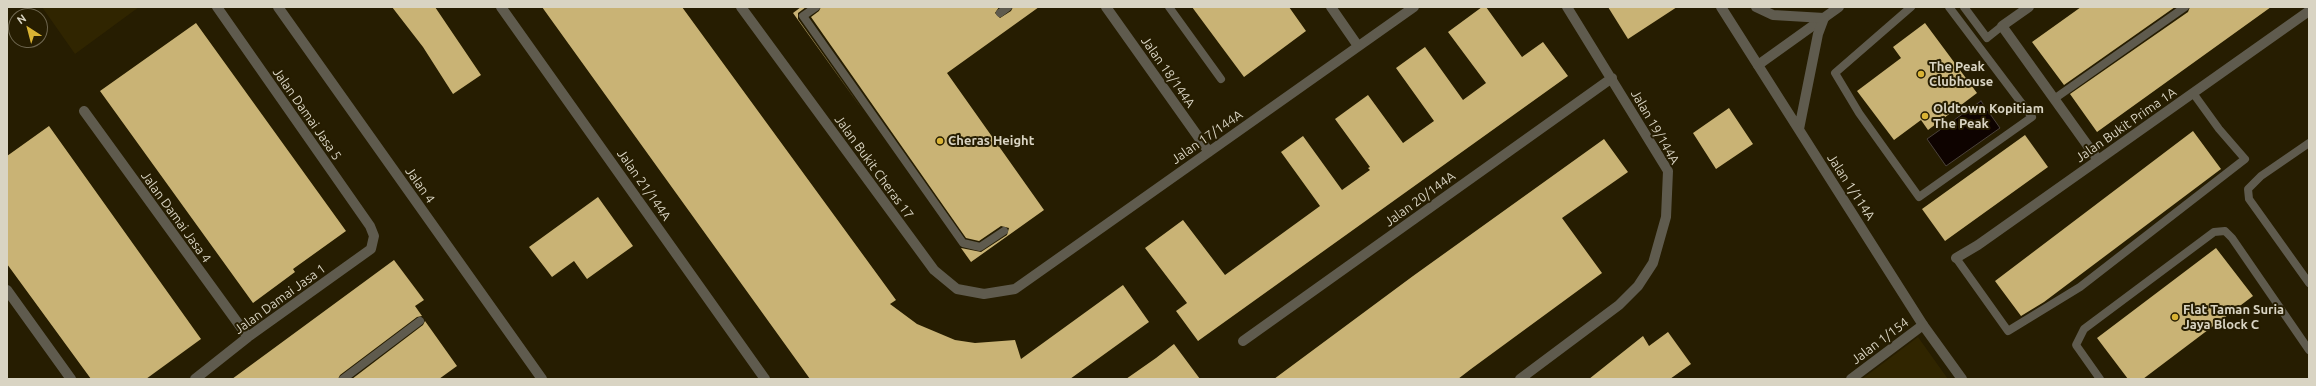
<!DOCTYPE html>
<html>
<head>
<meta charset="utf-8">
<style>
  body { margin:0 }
  #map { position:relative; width:2316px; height:386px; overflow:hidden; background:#261d01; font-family:Ubuntu,sans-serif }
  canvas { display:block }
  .frame { position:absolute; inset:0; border:8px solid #d9d4c3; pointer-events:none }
  .north { position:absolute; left:8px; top:8px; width:40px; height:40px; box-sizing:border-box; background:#261d01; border:1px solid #6e664f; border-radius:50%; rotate:324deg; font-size:11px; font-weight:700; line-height:16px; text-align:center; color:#d9d4c3 }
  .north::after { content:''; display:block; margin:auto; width:14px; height:18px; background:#d9b334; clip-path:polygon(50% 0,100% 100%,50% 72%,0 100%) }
</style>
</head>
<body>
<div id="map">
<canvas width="2316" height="386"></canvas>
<div class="frame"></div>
<div class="north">N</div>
</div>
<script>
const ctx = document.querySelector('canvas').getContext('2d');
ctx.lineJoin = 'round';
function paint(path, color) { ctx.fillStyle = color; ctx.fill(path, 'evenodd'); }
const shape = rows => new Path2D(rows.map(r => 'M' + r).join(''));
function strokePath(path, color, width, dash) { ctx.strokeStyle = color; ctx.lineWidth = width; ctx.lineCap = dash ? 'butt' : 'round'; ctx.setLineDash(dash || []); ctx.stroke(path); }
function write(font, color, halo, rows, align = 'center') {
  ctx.font = font + ' Ubuntu,sans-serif'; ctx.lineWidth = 4; ctx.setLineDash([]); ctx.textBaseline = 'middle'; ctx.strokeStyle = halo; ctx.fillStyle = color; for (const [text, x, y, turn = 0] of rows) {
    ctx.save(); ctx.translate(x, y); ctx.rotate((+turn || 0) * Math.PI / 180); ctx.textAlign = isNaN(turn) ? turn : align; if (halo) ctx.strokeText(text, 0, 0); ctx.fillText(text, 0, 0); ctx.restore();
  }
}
const built = shape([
  [42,7,139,7,75,54],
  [1918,337,1948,379,1862,379]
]);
const water = shape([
  [1981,101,2000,128,1946,166,1927,139,1981,101]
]);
const building = shape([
  [392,7,435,7,481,75,453,94,423,47],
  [542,7,682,7,896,300,890,304,917,324,955,340,975,343,1015,340,1021,359,1123,285,1149,322,1070,379,810,379],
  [801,7,806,7,798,13,798,19,862,109,793,13],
  [821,7,999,7,995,13,1000,18,1011,11,1013,7,1039,7,947,73,1044,210,971,262,961,248,981,252,1007,235,1009,228,1001,226,979,241,966,238,811,17,819,11],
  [1192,7,1289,7,1306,31,1244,77],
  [1482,7,1486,7,1522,57,1543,42,1568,76,1198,341,1176,311,1187,303,1145,248,1183,220,1225,275,1320,206,1281,152,1303,136,1342,190,1370,170,1368,168,1370,167,1335,119,1368,95,1403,143,1434,121,1396,68,1425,47,1463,100,1486,83,1448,32],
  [1608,7,1677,7,1628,39],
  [2081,7,2175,7,2064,85,2032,42],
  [2190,7,2271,7,2097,132,2070,94,2188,12],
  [196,23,346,231,293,269,295,272,253,303,100,91],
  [1925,23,1977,93,1928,130,1921,120,1894,140,1857,91,1901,58,1893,47],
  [1729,108,1753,144,1716,169,1693,133],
  [49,126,201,339,146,379,91,379,7,264,7,156],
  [2193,131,2221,169,2044,302,2021,316,1995,281],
  [2025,135,2048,167,1945,241,1922,209],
  [1604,139,1628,172,1562,218,1602,273,1471,369,1458,379,1274,379,1413,276],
  [598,197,633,246,587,279,574,261,552,277,529,247],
  [2216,248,2253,296,2143,379,2128,379,2097,338],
  [394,260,424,300,415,306,422,316,417,317,340,375,338,379,232,379],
  [425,321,457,366,439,379,352,379,423,325],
  [1668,332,1691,364,1670,379,1589,379,1643,336,1649,346],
  [1174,344,1200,379,1126,379,1156,358]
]);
const service = shape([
  [816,7,803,16,963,243,980,247,1004,231],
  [1169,7,1221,79],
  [1911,7,1835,73,1859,113,1919,197,2032,117,1949,7],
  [1964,7,1987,38,2002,26],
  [1000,13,1008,7],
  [2054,99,2185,7],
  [2309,143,2261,176,2248,189,2249,199,2309,283],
  [1956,258,2008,331,2080,287,2245,159,2219,129,2193,93],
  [343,379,420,321],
  [2100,379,2076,345,2084,329,2214,232,2225,231,2232,238,2309,350]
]);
const minor = shape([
  [501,7,765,379],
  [741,7,934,270,957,289,984,294,1015,289,1414,7],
  [1106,7,1209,152],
  [1331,7,1358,46],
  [2029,7,2002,26,2098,160],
  [1758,65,1839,7],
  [84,111,248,337],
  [1956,258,1978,245,2309,11],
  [7,290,71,379],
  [1243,341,1612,78],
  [195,379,248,337,371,249,374,236,370,226,217,7],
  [1520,379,1619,305,1638,286,1653,263,1666,217,1668,171,1567,7],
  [1851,379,1923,325]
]);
const tertiary = shape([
  [278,7,542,379],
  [1721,7,1923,325,1962,379],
  [1756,7,1773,15,1824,18,1818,34,1799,129]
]);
const markers = [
  [1921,74,4,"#d9b334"],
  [1925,116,4,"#d9b334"],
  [940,141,4,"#d9b334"],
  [2175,317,4,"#d9b334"]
];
const poiNames = [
  ["The Peak",1929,67],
  ["Clubhouse",1929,82],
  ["Oldtown Kopitiam",1933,109],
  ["The Peak",1933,124],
  ["Cheras Height",948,141],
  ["Flat Taman Suria",2183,310],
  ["Jaya Block C",2183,325]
];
const streetNames = [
  ["Jalan 18/144A",1168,72,55],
  ["Jalan Damai Jasa 5",307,114,55],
  ["Jalan Bukit Prima 1A",2126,125,-35],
  ["Jalan 19/144A",1655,127,60],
  ["Jalan 17/144A",1207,137,-35],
  ["Jalan Bukit Cheras 17",874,167,54],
  ["Jalan 4",420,185,55],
  ["Jalan 21/144A",644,185,55],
  ["Jalan 1/114A",1851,187,57],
  ["Jalan 20/144A",1420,199,-36],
  ["Jalan Damai Jasa 4",176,217,54],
  ["Jalan Damai Jasa 1",280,299,-36],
  ["Jalan 1/154",1880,341,-37]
];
paint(built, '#302500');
paint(water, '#0e0300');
strokePath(water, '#4b423a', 1);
paint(building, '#c9b375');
strokePath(service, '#5f5b4e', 8);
strokePath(minor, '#5f5b4e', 10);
strokePath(tertiary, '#5f5b4e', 10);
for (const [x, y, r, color] of markers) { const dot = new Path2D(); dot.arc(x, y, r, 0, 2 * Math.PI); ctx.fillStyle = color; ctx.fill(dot); strokePath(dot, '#261d01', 1.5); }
write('bold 13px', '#d9d4c3', '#261d01', poiNames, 'left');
write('13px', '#d9d4c3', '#261d01', streetNames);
</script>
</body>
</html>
